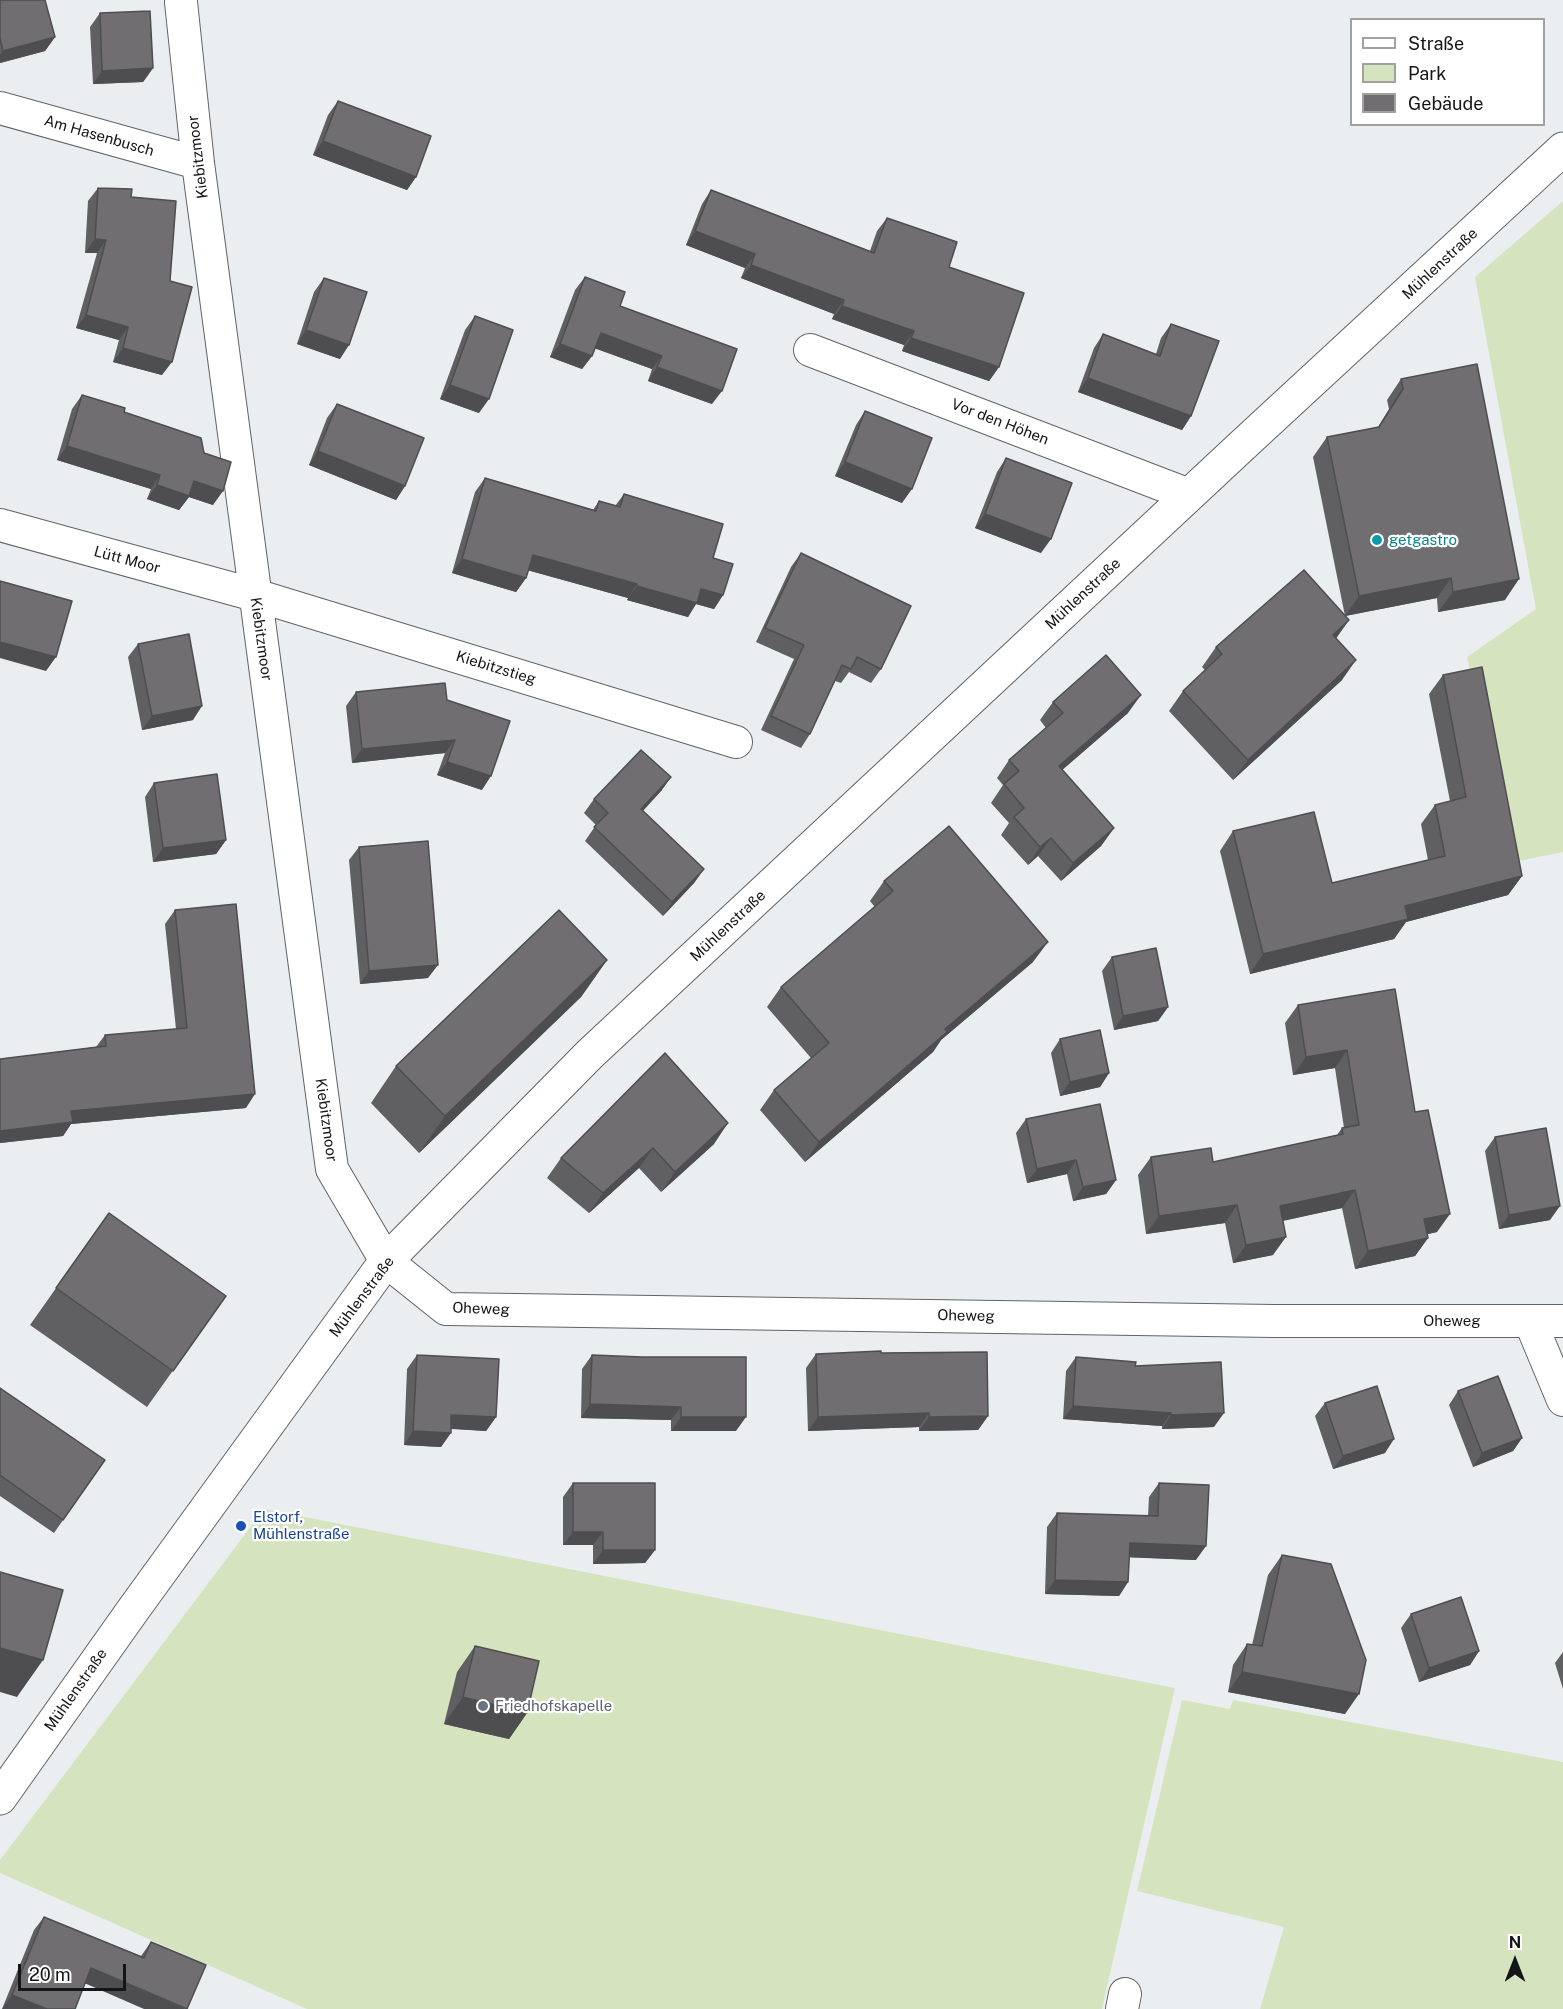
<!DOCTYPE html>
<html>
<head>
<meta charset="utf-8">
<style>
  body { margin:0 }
  #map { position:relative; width:1563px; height:2009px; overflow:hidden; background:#eaeef1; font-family:"Public Sans",sans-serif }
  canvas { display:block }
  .legend { position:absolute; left:1350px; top:18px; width:195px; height:108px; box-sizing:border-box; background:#fff; border:2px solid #a1a1a2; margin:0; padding:8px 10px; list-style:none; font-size:18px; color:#141516 }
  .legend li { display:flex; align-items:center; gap:12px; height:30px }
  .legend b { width:30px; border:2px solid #a1a1a2 }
  .north { position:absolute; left:1485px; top:1931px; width:60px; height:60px; -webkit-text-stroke:4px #fff; paint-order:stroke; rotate:0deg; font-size:16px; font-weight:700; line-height:24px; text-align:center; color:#141516 }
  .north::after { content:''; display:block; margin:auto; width:21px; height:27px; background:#141516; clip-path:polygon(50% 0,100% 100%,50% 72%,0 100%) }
  .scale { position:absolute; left:18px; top:1964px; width:108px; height:27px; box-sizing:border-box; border:3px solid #141516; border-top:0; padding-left:8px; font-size:18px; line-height:21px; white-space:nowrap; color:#141516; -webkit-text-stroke:4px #fff; paint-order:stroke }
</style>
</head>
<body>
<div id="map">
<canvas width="1563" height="2009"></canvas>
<ul class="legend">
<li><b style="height:8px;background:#fff"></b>Straße</li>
<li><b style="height:16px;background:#d6e3bf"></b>Park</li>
<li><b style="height:16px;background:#706e71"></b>Gebäude</li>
</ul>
<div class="north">N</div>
<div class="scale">20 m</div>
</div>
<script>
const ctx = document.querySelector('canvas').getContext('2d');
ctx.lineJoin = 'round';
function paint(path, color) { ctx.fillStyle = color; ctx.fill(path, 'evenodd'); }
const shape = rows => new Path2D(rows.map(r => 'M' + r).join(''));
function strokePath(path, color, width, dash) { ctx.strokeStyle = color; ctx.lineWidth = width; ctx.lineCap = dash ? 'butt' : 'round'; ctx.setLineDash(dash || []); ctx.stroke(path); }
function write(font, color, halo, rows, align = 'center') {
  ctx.font = font + ' "Public Sans",sans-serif'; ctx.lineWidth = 4.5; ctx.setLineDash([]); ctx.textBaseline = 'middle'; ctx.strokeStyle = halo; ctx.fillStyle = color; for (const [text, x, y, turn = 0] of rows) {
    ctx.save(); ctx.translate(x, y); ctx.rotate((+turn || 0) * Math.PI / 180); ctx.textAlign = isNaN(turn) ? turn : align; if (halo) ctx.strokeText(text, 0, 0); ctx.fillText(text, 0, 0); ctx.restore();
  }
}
const green = shape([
  [1563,201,1563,852,1513,862,1467,657,1536,609,1475,277],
  [264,1509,1175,1688,1102,2009,307,2009,0,1873,0,1860],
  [1182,1700,1230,1709,1233,1700,1563,1762,1563,2009,1260,2009,1284,1927,1137,1891]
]);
const street = shape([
  [181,2,198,163,332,1169,386,1261,446,1309,1274,1321,1563,1321],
  [0,108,198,163],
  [810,350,1189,495],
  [0,525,255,595,736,742],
  [1530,1321,1563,1400],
  [1122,2009,1125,1994]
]);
const secondary = shape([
  [0,1798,133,1610,386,1261,590,1054,1246,442,1563,149]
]);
const wall = shape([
  [0,0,55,37,45,51,0,63],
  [100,13,153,68,143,82,93,84,90,27],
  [338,101,416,177,407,190,313,155,328,115],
  [98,188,131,197,162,375,113,362,119,340,76,328,97,253,85,253,88,201],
  [711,190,870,251,877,231,887,218,949,267,999,367,989,381,902,351,904,345,832,319,834,314,741,278,745,268,686,245,702,204],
  [585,277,620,306,712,404,648,381,652,369,595,348,592,356,582,369,550,357,575,290],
  [324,278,340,359,297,344,314,292],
  [475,316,479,413,440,399,465,330],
  [1171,324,1191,416,1182,430,1078,392,1094,348,1103,334,1156,354,1161,338],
  [1401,379,1505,600,1438,612,1437,598,1345,616,1349,620,1336,638,1342,680,1233,780,1169,711,1183,691,1205,670,1202,667,1216,647,1345,616,1313,457,1327,437,1378,427,1389,409,1387,400],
  [82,395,124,412,204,453,213,505,189,497,179,510,147,499,151,489,57,460,72,409],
  [337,404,405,486,396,500,309,465,327,418],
  [865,411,902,503,835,476,856,425],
  [1006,458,1041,553,975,528,997,472],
  [485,478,593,510,599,501,615,506,624,494,713,558,723,595,714,609,696,604,688,617,627,600,628,598,528,570,526,578,516,592,452,573,475,492],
  [801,553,881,669,871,683,849,672,841,683,835,681,810,734,801,748,761,730,794,659,756,642,791,567],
  [138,644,193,720,142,730,128,657],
  [1443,675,1522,876,1508,895,1406,922,1394,939,1250,974,1220,851,1233,831,1332,883,1428,860,1421,824,1435,805,1450,801,1429,694],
  [356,692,447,700,482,790,437,775,445,753,352,763,346,706],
  [1053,702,1128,713,1062,770,1114,828,1101,846,1061,881,1038,856,1028,865,1001,835,1009,823,991,803,1003,785,997,778,1009,760,1046,728,1040,720],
  [671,777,661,791,643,811,704,869,694,883,663,916,585,841,596,825,584,813,594,799],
  [154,783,226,840,216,854,153,862,145,797],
  [359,847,428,978,360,984,349,860],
  [884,881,1033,962,941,1040,933,1052,805,1162,760,1110,774,1090,811,1058,767,1007,781,987,875,907,870,901],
  [175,910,246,1108,71,1124,63,1136,0,1143,0,1059,96,1047,105,1035,176,1029,165,924],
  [1112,957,1168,1007,1158,1021,1114,1030,1102,971],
  [607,960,581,997,419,1153,371,1103,396,1066],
  [1298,1005,1415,1112,1437,1232,1427,1234,1428,1238,1415,1256,1355,1269,1342,1208,1283,1221,1273,1255,1233,1263,1225,1223,1146,1234,1138,1175,1151,1157,1213,1162,1337,1135,1342,1128,1344,1128,1335,1068,1293,1075,1285,1023],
  [1060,1039,1109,1073,1100,1087,1060,1096,1051,1053],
  [665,1053,714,1144,661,1192,639,1168,589,1213,547,1178,561,1158],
  [1026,1119,1116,1180,1106,1194,1073,1201,1067,1174,1027,1183,1016,1133],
  [1495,1137,1550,1220,1499,1229,1485,1151],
  [109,1213,226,1296,147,1407,30,1325],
  [881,1353,988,1416,978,1430,919,1431,919,1427,808,1431,806,1368,816,1354],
  [417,1355,496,1417,486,1431,451,1429,441,1447,404,1445,407,1369],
  [592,1355,736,1431,671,1431,671,1420,581,1418,582,1369],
  [1076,1357,1135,1366,1214,1427,1162,1429,1162,1426,1063,1419,1066,1371],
  [0,1388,105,1460,54,1533,0,1496],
  [1458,1391,1522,1438,1513,1451,1473,1467,1449,1405],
  [1325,1403,1385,1453,1333,1469,1315,1416],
  [573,1483,655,1550,645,1563,593,1564,593,1545,563,1545,563,1497],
  [1159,1483,1196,1560,1129,1557,1128,1582,1119,1596,1045,1594,1047,1527,1057,1513,1148,1516,1149,1497],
  [1282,1555,1345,1714,1228,1692,1233,1665,1247,1644,1252,1645,1268,1575],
  [1411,1614,1479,1651,1470,1665,1419,1682,1401,1628],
  [475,1646,527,1713,509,1739,444,1724,457,1672],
  [1563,1652,1563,1689,1555,1663],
  [44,1917,141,1956,151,1942,206,1965,85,1984,2,2009,34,1930]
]);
const shadedWall = shape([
  [55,37,45,51,0,63,0,55,3,51],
  [153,68,143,82,93,84,102,71],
  [323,141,416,177,407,190,313,155],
  [695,231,755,254,745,268,686,245],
  [95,239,106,240,97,253,85,253],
  [751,265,844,300,834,314,741,278],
  [842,306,914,331,904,345,832,319],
  [86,315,128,327,119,340,76,328],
  [306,330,349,345,340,359,297,344],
  [601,333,662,356,652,369,591,347],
  [911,338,999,367,989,381,902,351],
  [560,344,592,356,582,369,550,357],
  [123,348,172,362,162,375,113,362],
  [657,367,722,391,712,404,648,381],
  [1088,378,1191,416,1182,430,1078,392],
  [450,385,489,399,479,413,440,399],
  [67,446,160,475,151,489,57,460],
  [318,451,405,486,396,500,309,465],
  [845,462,912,489,902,503,835,476],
  [194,481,223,491,213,505,189,497,179,510,147,499,157,485],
  [985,514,1051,539,1041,553,975,528],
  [533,555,637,584,628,598,523,569],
  [462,559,526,578,516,592,452,573],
  [1451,578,1437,598,1345,616,1359,596],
  [1519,579,1505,600,1438,612,1453,592],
  [637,586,701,589,723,595,714,609,696,604,688,617,627,600],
  [1349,620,1335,640,1333,635],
  [0,642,56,657,46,671,0,658],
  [1356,660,1342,680,1233,780,1248,760],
  [1141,695,1128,713,1046,784,1059,766],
  [202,706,193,720,142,730,152,716],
  [455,740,445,753,352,763,362,749],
  [447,762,491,776,482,790,437,775],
  [671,777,661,791,631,823,641,809],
  [1114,828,1101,846,1061,881,1073,863],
  [1051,838,1038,856,1028,865,1040,847],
  [226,840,216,854,153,862,163,848],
  [704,869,694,883,663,916,672,902],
  [1522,876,1508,895,1406,922,1394,939,1250,974,1263,954,1405,906],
  [1048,942,1033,962,941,1040,933,1052,805,1162,819,1142,945,1029],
  [607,960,581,997,419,1153,445,1116],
  [438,965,428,978,360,984,369,971],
  [1168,1007,1158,1021,1114,1030,1123,1016],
  [1347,1050,1335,1068,1293,1075,1306,1057],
  [1109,1073,1100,1087,1060,1096,1070,1082],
  [255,1094,246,1108,71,1124,63,1136,0,1143,0,1131,71,1111],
  [728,1123,714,1144,661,1192,675,1172],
  [653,1148,639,1168,589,1213,603,1193],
  [1076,1160,1067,1174,1027,1183,1037,1169],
  [1116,1180,1106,1194,1073,1201,1083,1187],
  [1355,1190,1342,1208,1267,1224,1280,1206],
  [1237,1205,1225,1223,1146,1234,1159,1216],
  [1560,1206,1550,1220,1499,1229,1509,1215],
  [1450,1214,1437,1232,1411,1238,1424,1219],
  [1286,1237,1273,1255,1233,1263,1246,1245],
  [1428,1238,1415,1256,1355,1269,1368,1251],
  [590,1404,681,1407,671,1420,581,1418],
  [1073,1406,1171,1413,1162,1426,1063,1419],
  [929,1413,919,1427,808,1431,818,1417],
  [1224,1413,1214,1427,1162,1429,1171,1415],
  [451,1415,496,1417,486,1431,442,1428],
  [988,1416,978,1430,919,1431,929,1417],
  [681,1417,746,1417,736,1431,671,1431],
  [413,1431,451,1433,441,1447,404,1445],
  [1522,1438,1513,1451,1473,1467,1482,1453],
  [1394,1439,1385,1453,1333,1469,1343,1456],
  [573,1532,603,1532,593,1545,563,1545],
  [1130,1543,1206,1546,1196,1560,1120,1557],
  [603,1550,655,1550,645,1563,593,1564],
  [1055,1580,1128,1582,1119,1596,1045,1594],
  [0,1648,43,1660,17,1697,0,1692],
  [1479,1651,1470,1665,1419,1682,1429,1668],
  [1242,1672,1359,1694,1345,1714,1228,1692],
  [463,1697,527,1713,509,1739,444,1724],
  [91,1968,186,2009,144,2009,82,1982],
  [12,1995,47,2009,2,2009]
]);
const building = shape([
  [0,0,45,0,55,37,3,51,0,38,0,0],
  [150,11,153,68,102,71,100,13,150,11],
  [338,101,431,136,416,177,323,141,338,101],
  [98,188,132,189,131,197,176,201,170,281,192,287,172,362,123,348,128,327,86,315,106,240,95,239,98,188],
  [711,190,874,253,887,218,957,242,949,267,1024,293,999,367,911,338,914,331,842,306,844,300,751,265,755,254,695,231,711,190],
  [585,277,625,292,620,306,737,349,722,391,657,367,662,356,601,333,592,356,560,344,585,277],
  [324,278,367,292,349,345,306,330,324,278],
  [475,316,513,330,489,399,450,385,475,316],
  [1171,324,1219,341,1191,416,1088,378,1103,334,1160,356,1171,324],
  [1477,364,1519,579,1453,592,1451,578,1359,596,1327,437,1379,427,1403,389,1401,379,1477,364],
  [82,395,125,408,124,412,201,438,204,453,231,462,223,491,194,481,189,496,157,485,160,475,67,446,82,395],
  [337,404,424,438,405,486,318,451,337,404],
  [865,411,932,438,912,489,845,462,865,411],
  [1006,458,1072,483,1051,539,985,514,1006,458],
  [485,478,596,511,599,501,620,507,624,494,723,524,713,558,733,564,723,595,701,589,697,603,637,586,637,584,533,555,526,578,462,559,485,478],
  [801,553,911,606,881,669,857,657,851,669,842,665,810,734,771,716,804,645,765,628,801,553],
  [1304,570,1349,620,1333,635,1356,660,1248,760,1183,691,1222,654,1216,647,1304,570],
  [0,581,72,601,56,657,0,642,0,581],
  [189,634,202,706,152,716,138,644,189,634],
  [1106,655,1141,695,1059,766,1114,828,1073,863,1051,838,1040,847,1014,817,1024,808,1004,784,1019,771,1009,760,1063,713,1053,702,1106,655],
  [1482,667,1522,876,1405,906,1408,919,1263,954,1233,831,1314,812,1332,883,1445,856,1435,805,1466,797,1443,675,1482,667],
  [445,683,447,700,510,721,491,776,447,762,455,740,362,749,356,692,445,683],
  [641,750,671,777,641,809,704,869,672,902,594,827,608,813,594,799,641,750],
  [217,774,226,840,163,848,154,783,217,774],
  [949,826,1048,942,945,1029,947,1032,819,1142,774,1090,829,1043,781,987,893,891,884,881,949,826],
  [428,841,438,965,369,971,359,847,428,841],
  [236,904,255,1094,71,1111,73,1122,0,1131,0,1059,106,1046,105,1035,187,1028,175,910,236,904],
  [559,910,607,960,445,1116,396,1066,559,910],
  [1156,948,1168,1007,1123,1016,1112,957,1156,948],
  [1395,989,1415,1112,1428,1110,1450,1214,1424,1219,1428,1238,1368,1251,1355,1190,1280,1206,1286,1237,1246,1245,1237,1205,1159,1216,1151,1157,1211,1148,1213,1162,1343,1134,1342,1128,1359,1125,1347,1050,1306,1057,1298,1005,1395,989],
  [1100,1030,1109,1073,1070,1082,1060,1039,1100,1030],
  [665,1053,728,1123,675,1172,653,1148,603,1193,561,1158,665,1053],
  [1100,1104,1116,1180,1083,1187,1076,1160,1037,1169,1026,1119,1100,1104],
  [1546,1128,1560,1206,1509,1215,1495,1137,1546,1128],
  [109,1213,226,1296,173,1371,56,1288,109,1213],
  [881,1351,881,1353,987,1352,988,1416,929,1417,929,1413,818,1417,816,1354,881,1351],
  [417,1355,499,1359,496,1417,451,1415,451,1433,413,1431,417,1355],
  [592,1355,642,1357,746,1357,746,1417,681,1417,681,1407,590,1404,592,1355],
  [1076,1357,1136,1362,1135,1366,1221,1362,1224,1413,1171,1415,1171,1413,1073,1406,1076,1357],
  [1498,1376,1522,1438,1482,1453,1458,1391,1498,1376],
  [1377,1386,1394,1439,1343,1456,1325,1403,1377,1386],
  [0,1388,105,1460,63,1520,0,1475,0,1388],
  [573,1483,655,1483,655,1550,603,1550,603,1532,573,1532,573,1483],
  [1159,1483,1209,1485,1206,1546,1130,1543,1128,1582,1055,1580,1057,1513,1158,1516,1159,1483],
  [1282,1555,1331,1564,1366,1660,1359,1694,1242,1672,1247,1644,1262,1646,1282,1555],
  [0,1572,63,1590,43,1660,0,1648,0,1572],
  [1461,1597,1479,1651,1429,1668,1411,1614,1461,1597],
  [475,1646,539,1661,527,1713,463,1697,475,1646],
  [44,1917,144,1958,151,1942,206,1965,187,2009,91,1968,75,2009,47,2009,12,1995,44,1917]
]);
const markers = [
  [1377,540,6,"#0f9aa8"],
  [241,1526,6,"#1a4fb4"],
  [483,1706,6,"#6b7280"]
];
const streetNames = [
  ["Am Hasenbusch",99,136,16],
  ["Kiebitzmoor",198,157,-97],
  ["Mühlenstraße",1440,264,-43],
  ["Vor den Höhen",1000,422,21],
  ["Lütt Moor",127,560,15],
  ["Mühlenstraße",1083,594,-43],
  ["Kiebitzmoor",261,639,82],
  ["Kiebitzstieg",496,668,17],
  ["Mühlenstraße",728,926,-43],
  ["Kiebitzmoor",326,1120,82],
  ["Mühlenstraße",362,1297,-53],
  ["Oheweg",481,1309,2],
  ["Oheweg",966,1316,1],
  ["Oheweg",1452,1321],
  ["Mühlenstraße",76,1690,-55]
];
const cultureNames = [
  ["getgastro",1389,540]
];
const transitNames = [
  ["Elstorf,",253,1517],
  ["Mühlenstraße",253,1534]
];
const worshipNames = [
  ["Friedhofskapelle",495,1706]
];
paint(green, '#d6e3bf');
strokePath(street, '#606466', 34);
strokePath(secondary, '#606466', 35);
strokePath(street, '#fff', 32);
strokePath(secondary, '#fff', 33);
paint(wall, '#605f61');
paint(shadedWall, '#4e4d4f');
paint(building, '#706e71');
strokePath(building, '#4e4d4f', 1.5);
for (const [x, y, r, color] of markers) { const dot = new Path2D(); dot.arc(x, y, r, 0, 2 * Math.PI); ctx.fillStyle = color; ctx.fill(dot); strokePath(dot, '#fff', 2); }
write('15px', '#141516', '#fff', streetNames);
write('15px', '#0d838f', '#fff', cultureNames, 'left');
write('15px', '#164399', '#fff', transitNames, 'left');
write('15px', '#5b616d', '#fff', worshipNames, 'left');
</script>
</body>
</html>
